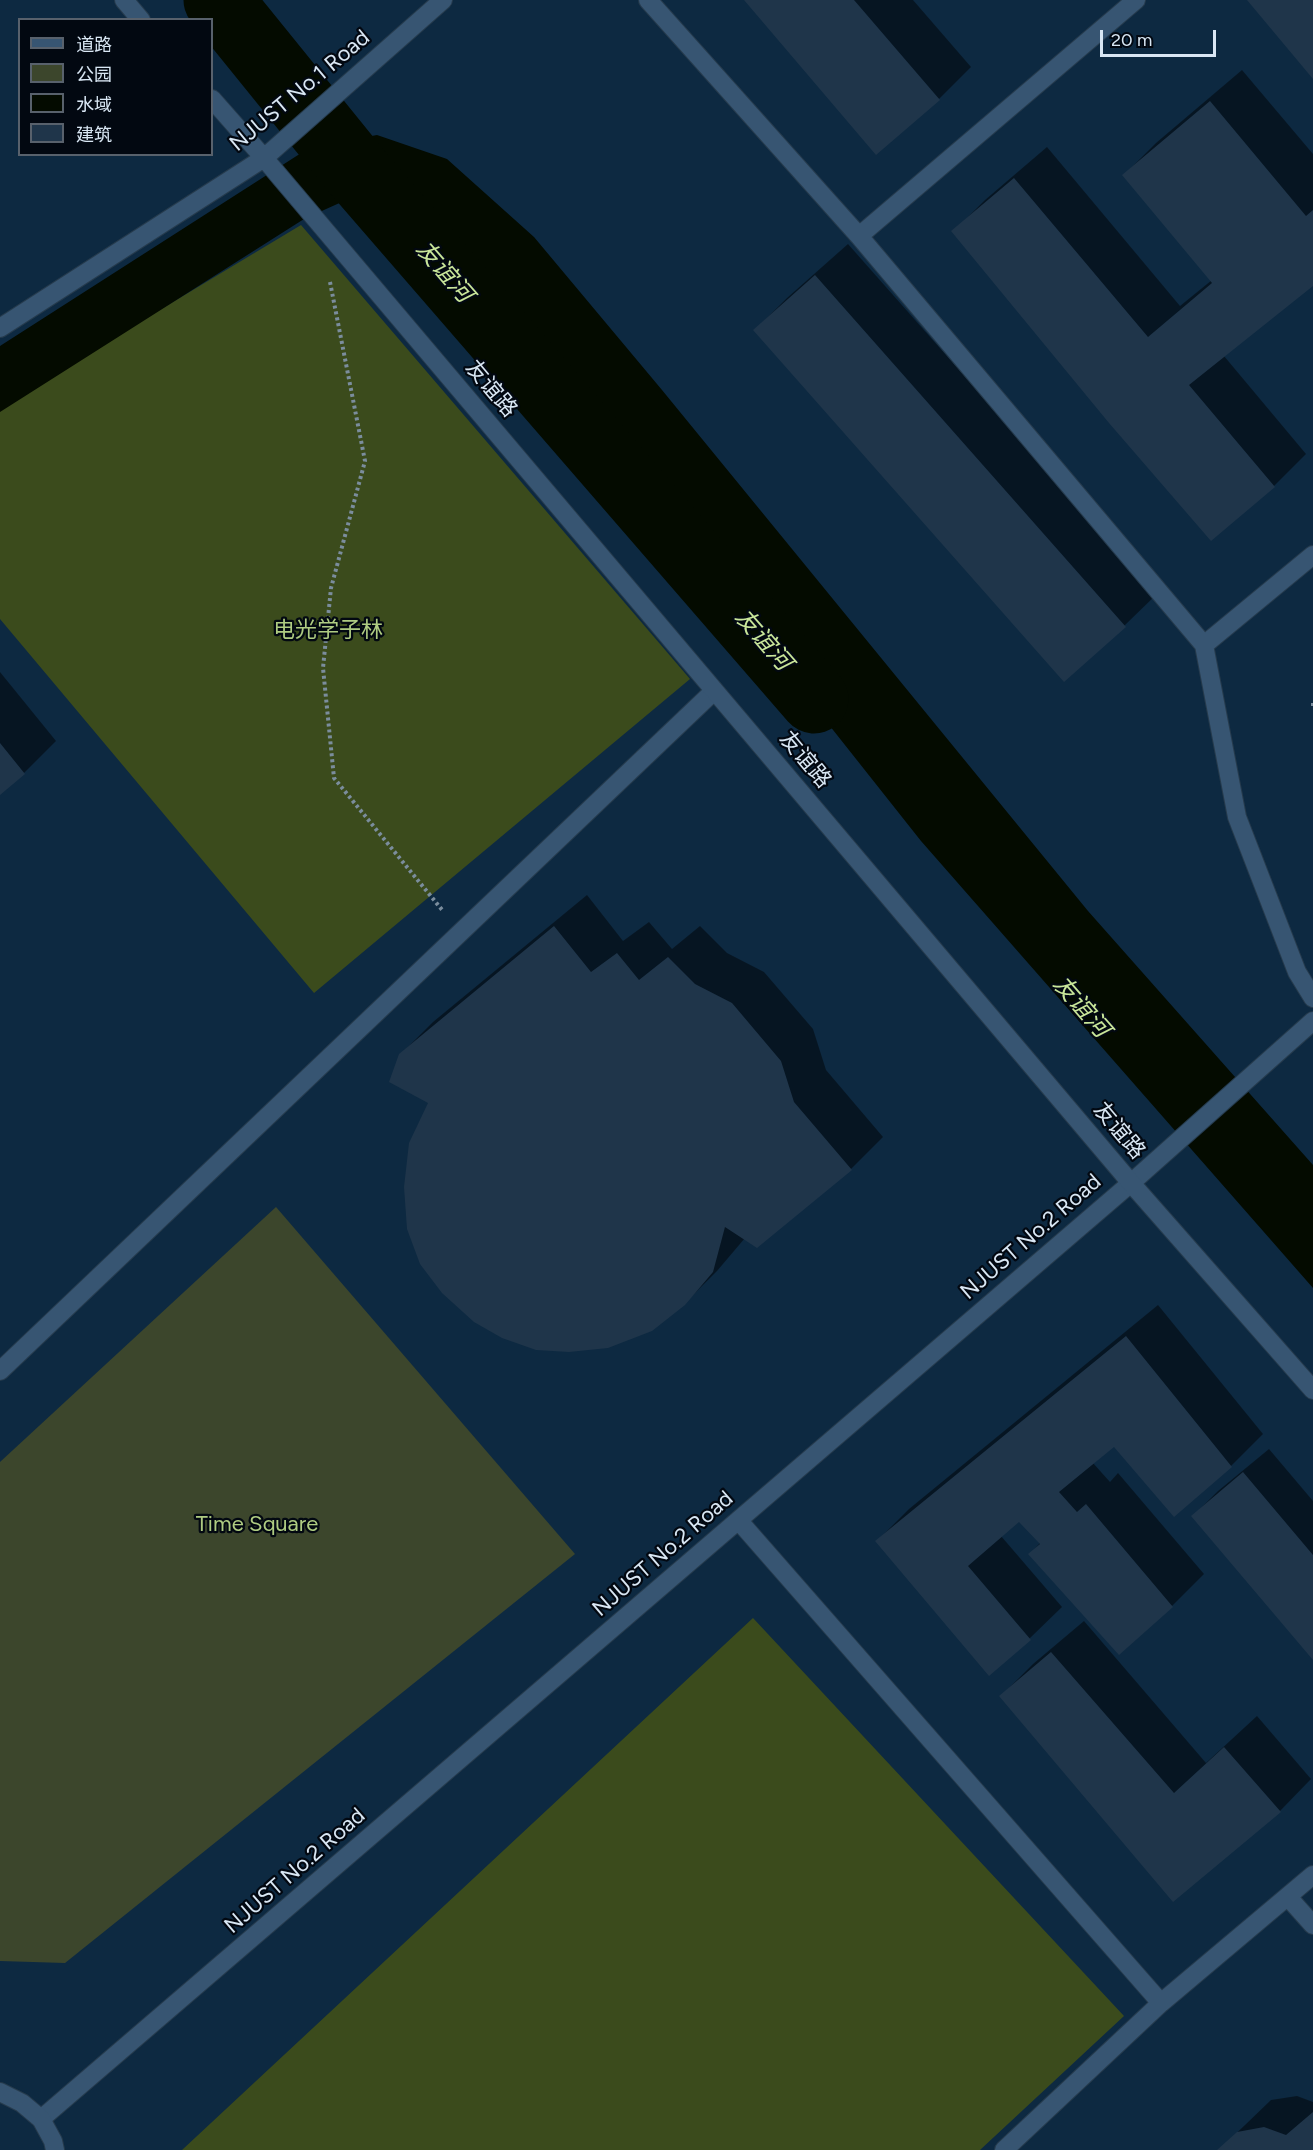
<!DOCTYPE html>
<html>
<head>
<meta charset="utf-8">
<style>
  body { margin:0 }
  #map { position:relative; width:1313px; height:2150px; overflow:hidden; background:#091f32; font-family:Figtree,"Noto Sans SC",sans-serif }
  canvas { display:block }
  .legend { position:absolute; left:18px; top:18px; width:195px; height:138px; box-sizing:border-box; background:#020811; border:2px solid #58616c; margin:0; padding:8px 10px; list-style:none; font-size:18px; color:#d9e7f4 }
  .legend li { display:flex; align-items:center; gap:12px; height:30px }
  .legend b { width:30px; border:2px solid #58616c }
  .scale { position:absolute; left:1100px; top:30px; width:116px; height:27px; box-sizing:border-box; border:3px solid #d9e7f4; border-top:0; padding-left:8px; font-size:18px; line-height:21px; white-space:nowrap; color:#d9e7f4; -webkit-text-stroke:4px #020811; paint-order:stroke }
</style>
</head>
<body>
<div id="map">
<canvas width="1313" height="2150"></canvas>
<ul class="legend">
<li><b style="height:8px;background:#375572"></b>道路</li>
<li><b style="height:16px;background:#3c462c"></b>公园</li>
<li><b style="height:16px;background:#040b00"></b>水域</li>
<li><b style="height:16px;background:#1f354a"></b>建筑</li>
</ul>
<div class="scale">20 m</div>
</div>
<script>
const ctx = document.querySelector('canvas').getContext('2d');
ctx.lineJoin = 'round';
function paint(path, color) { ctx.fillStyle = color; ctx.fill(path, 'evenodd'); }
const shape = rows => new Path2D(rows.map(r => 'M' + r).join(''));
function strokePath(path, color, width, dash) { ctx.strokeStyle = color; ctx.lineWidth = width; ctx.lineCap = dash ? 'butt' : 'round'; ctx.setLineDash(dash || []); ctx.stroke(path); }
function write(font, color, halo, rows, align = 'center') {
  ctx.font = font + ' Figtree,"Noto Sans SC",sans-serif'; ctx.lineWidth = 4.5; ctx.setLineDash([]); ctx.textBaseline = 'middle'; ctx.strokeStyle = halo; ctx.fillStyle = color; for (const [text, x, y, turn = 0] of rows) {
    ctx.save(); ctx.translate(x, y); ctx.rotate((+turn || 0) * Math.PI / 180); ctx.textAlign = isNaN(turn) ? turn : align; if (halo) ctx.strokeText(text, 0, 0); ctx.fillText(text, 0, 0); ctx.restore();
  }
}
const built = shape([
  [0,0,1313,0,1313,2150,0,2150],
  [20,20,212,20,212,154,20,154]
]);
const green = shape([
  [276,1207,575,1554,65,1963,0,1961,0,1462]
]);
const forest = shape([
  [301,225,690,679,314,993,0,619,0,406],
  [753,1618,1124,2016,980,2150,182,2150]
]);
const water = shape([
  [377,135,447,159,534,237,662,390,1088,911,1313,1165,1313,1288,921,841,456,254,404,212,383,199,355,196,304,219,0,412,0,346,309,148]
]);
const shadow = shape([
  [746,0,913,0,971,67,939,99],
  [1242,70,1313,154,1313,284,1224,356,1306,454,1274,486,1211,539,953,232,985,200,1047,147,1180,306,1212,280,1124,175,1156,143],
  [848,244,1157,594,1125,625,1064,680,755,330,787,298],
  [0,672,56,741,24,773,0,793],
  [587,895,623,941,649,922,672,949,700,926,727,953,764,972,813,1029,826,1070,883,1137,851,1169,745,1238,717,1271,684,1304,430,1102,400,1055,433,1022],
  [1158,1305,1263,1434,1231,1466,1175,1515,1115,1445,1093,1463,1110,1482,1118,1473,1204,1574,1172,1606,1030,1554,1040,1543,1020,1520,1001,1536,1062,1607,1030,1638,989,1674,877,1541,909,1509],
  [1269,1449,1313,1501,1313,1658,1193,1516,1218,1491],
  [1084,1621,1206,1763,1257,1716,1311,1779,1280,1811,1173,1900,1001,1696,1033,1664],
  [1297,2096,1313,2102,1313,2150,1219,2150,1271,2100]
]);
const river = shape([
  [218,0,358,173,814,699]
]);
const building = shape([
  [744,0,854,0,940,100,876,155],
  [1247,0,1313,0,1313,79],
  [1210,101,1306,216,1313,210,1313,286,1189,385,1275,487,1211,541,1109,423,951,231,1014,178,1148,337,1212,283,1122,175],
  [815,275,1126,627,1064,682,753,330],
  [0,743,25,774,0,795],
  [554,926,591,972,617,953,639,980,668,957,695,984,732,1003,781,1061,794,1102,852,1170,757,1248,725,1227,713,1272,685,1305,652,1331,608,1348,569,1352,536,1350,502,1338,474,1322,442,1293,420,1264,407,1229,404,1187,409,1143,428,1103,389,1082,399,1054],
  [1126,1336,1232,1467,1174,1517,1114,1447,1059,1492,1077,1512,1086,1504,1173,1607,1119,1655,1028,1554,1040,1544,1019,1522,968,1566,1031,1640,989,1676,875,1541],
  [1243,1472,1313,1555,1313,1660,1191,1516],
  [1051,1652,1174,1793,1224,1747,1281,1812,1173,1902,999,1696],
  [1313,2112,1313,2150,1217,2150,1237,2132,1264,2127,1286,2135]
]);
const path = shape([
  [330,282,365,461,331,588,323,668,334,778,443,911],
  [1313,703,1313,707]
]);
const lane = shape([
  [648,0,859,236,1204,645,1237,817,1297,972,1313,998],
  [859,236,1136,0],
  [1204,645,1313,555],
  [0,1371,714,691],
  [739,1521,1161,2003],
  [1288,1897,1313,1925],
  [41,2119,1131,1183,1313,1021],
  [1004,2150,1161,2003,1313,1875]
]);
const street = shape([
  [124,0,141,20],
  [212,99,264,158,1131,1183,1313,1390],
  [0,328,264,158,443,0],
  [0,2092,22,2103,41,2119,53,2141,55,2150]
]);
const streetNames = [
  ["NJUST No.1 Road",300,91,-40],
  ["友谊路",491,389,50],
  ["友谊路",805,760,50],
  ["友谊路",1119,1131,50],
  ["NJUST No.2 Road",1031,1237,-41],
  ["NJUST No.2 Road",663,1554,-41],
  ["NJUST No.2 Road",295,1871,-41]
];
const parkNames = [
  ["电光学子林",328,631],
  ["Time Square",257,1525]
];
const waterNames = [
  ["友谊河",444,272,49],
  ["友谊河",763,640,49],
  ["友谊河",1081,1007,49]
];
paint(built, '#0d2941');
paint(green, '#3c462c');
paint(forest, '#3b4b1c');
paint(water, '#040b00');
paint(shadow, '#0007');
strokePath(river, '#040b00', 69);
paint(building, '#1f354a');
strokePath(lane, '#263b4d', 20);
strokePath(street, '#263b4d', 20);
strokePath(path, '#7b8d9d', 4, [3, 3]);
strokePath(lane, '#375572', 18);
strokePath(street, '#375572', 18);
write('22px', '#d9e7f4', '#020811', streetNames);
write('22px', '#afcc82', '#020811', parkNames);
write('italic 24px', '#c9e69a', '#020811', waterNames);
</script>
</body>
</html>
